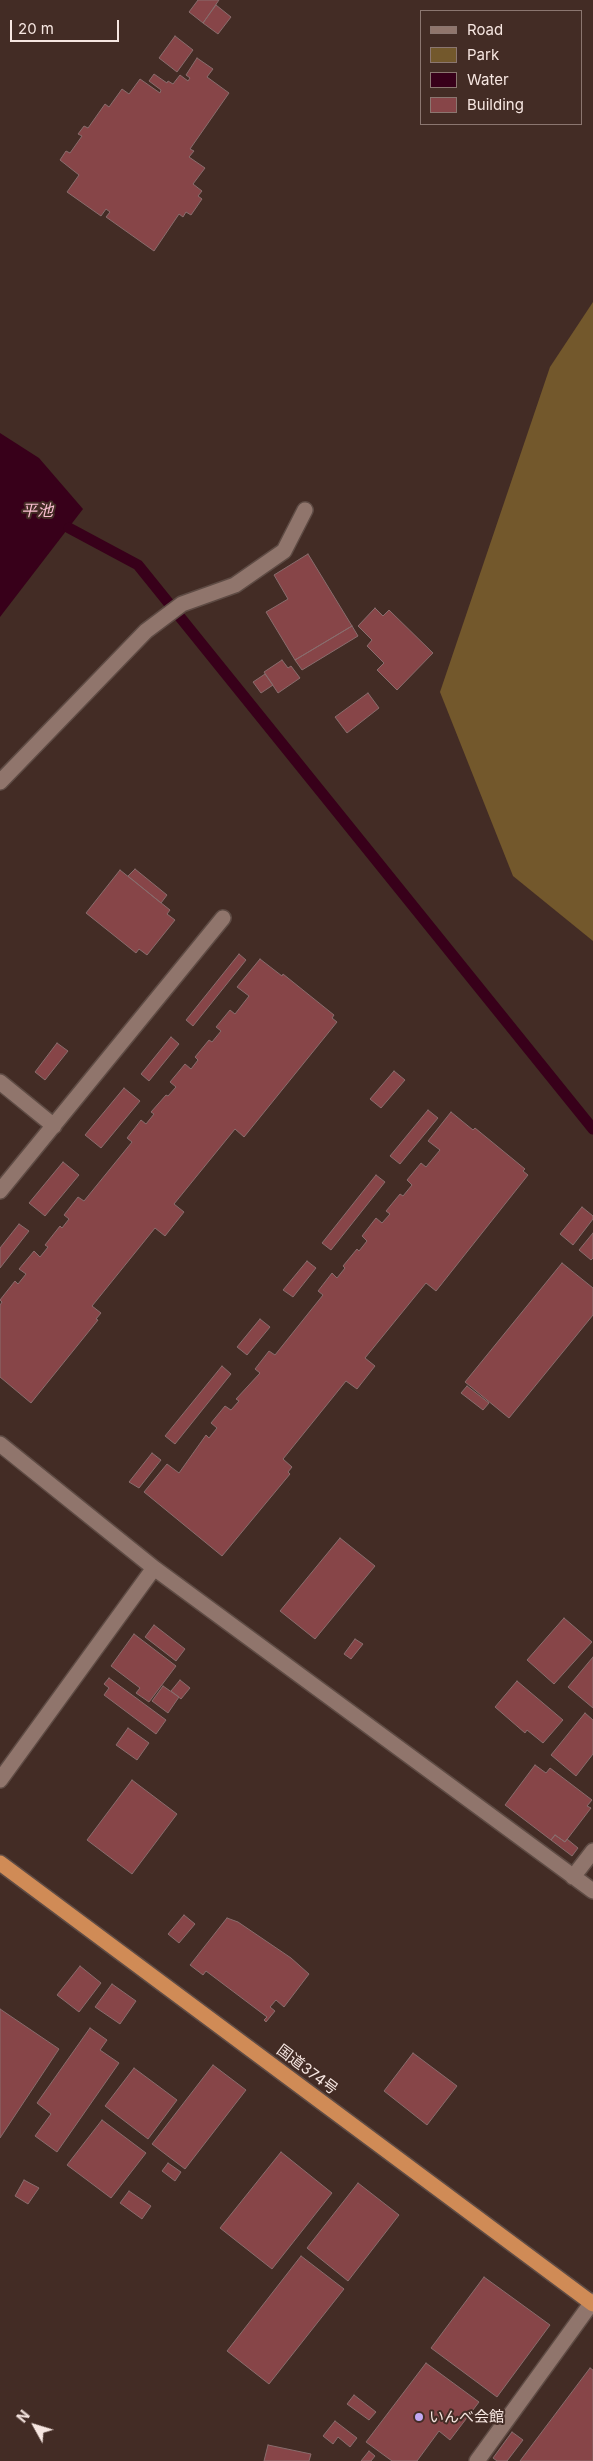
<!DOCTYPE html>
<html>
<head>
<meta charset="utf-8">
<style>
  body { margin:0 }
  #map { position:relative; width:593px; height:2461px; overflow:hidden; background:#432c25; font-family:Inter,sans-serif }
  canvas { display:block }
  .legend { position:absolute; left:420px; top:10px; width:162px; height:115px; box-sizing:border-box; background:#432c25; border:1px solid #8b7670; margin:0; padding:6px 9px; list-style:none; font-size:15px; color:#f6e6e1 }
  .legend li { display:flex; align-items:center; gap:10px; height:25px }
  .legend b { width:25px; border:1px solid #8b7670 }
  .north { position:absolute; left:10px; top:2401px; width:50px; height:50px; -webkit-text-stroke:4px #432c25; paint-order:stroke; rotate:309deg; font-size:14px; font-weight:700; line-height:20px; text-align:center; color:#f6e6e1 }
  .north::after { content:''; display:block; margin:auto; width:18px; height:22px; background:#f6e6e1; clip-path:polygon(50% 0,100% 100%,50% 72%,0 100%) }
  .scale { position:absolute; left:10px; top:20px; width:109px; height:22px; box-sizing:border-box; border:2px solid #f6e6e1; border-top:0; padding-left:6px; font-size:15px; line-height:18px; white-space:nowrap; color:#f6e6e1; -webkit-text-stroke:4px #432c25; paint-order:stroke }
</style>
</head>
<body>
<div id="map">
<canvas width="593" height="2461"></canvas>
<ul class="legend">
<li><b style="height:6px;background:#90756c"></b>Road</li>
<li><b style="height:14px;background:#73582c"></b>Park</li>
<li><b style="height:14px;background:#38001a"></b>Water</li>
<li><b style="height:14px;background:#874548"></b>Building</li>
</ul>
<div class="north">N</div>
<div class="scale">20 m</div>
</div>
<script>
const ctx = document.querySelector('canvas').getContext('2d');
ctx.lineJoin = 'round';
function paint(path, color) { ctx.fillStyle = color; ctx.fill(path, 'evenodd'); }
const shape = rows => new Path2D(rows.map(r => 'M' + r).join(''));
function strokePath(path, color, width, dash) { ctx.strokeStyle = color; ctx.lineWidth = width; ctx.lineCap = dash ? 'butt' : 'round'; ctx.setLineDash(dash || []); ctx.stroke(path); }
function write(font, color, halo, rows, align = 'center') {
  ctx.font = font + ' Inter,"Noto Sans JP",sans-serif'; ctx.lineWidth = 4; ctx.setLineDash([]); ctx.textBaseline = 'middle'; ctx.strokeStyle = halo; ctx.fillStyle = color; for (const [text, x, y, turn = 0] of rows) {
    ctx.save(); ctx.translate(x, y); ctx.rotate((+turn || 0) * Math.PI / 180); ctx.textAlign = isNaN(turn) ? turn : align; if (halo) ctx.strokeText(text, 0, 0); ctx.fillText(text, 0, 0); ctx.restore();
  }
}
const green = shape([
  [593,302,593,941,513,876,440,692,550,367]
]);
const water = shape([
  [0,433,39,458,83,509,0,617]
]);
const stream = shape([
  [69,528,138,565,593,1129]
]);
const building = shape([
  [198,0,219,0,203,23,189,12,198,0],
  [216,5,231,17,218,34,203,23,216,5],
  [175,36,193,50,177,72,159,58,175,36],
  [197,58,213,69,207,77,229,93,190,149,194,151,189,157,205,168,193,184,202,191,198,196,202,199,191,215,186,212,183,217,179,214,154,251,106,217,110,212,106,209,101,216,67,192,79,175,60,160,66,151,70,153,82,136,78,134,84,126,88,128,105,104,109,107,122,89,129,94,140,79,160,93,161,90,149,81,154,74,167,83,168,81,173,84,180,75,188,81,190,78,186,75,197,58],
  [308,554,352,626,295,660,266,612,288,599,274,575,308,554],
  [375,608,383,616,389,610,433,653,397,690,377,670,384,663,367,646,372,640,358,626,375,608],
  [352,626,358,636,302,670,295,660,352,626],
  [282,660,288,668,291,666,300,678,278,693,264,672,282,660],
  [265,674,273,685,261,693,253,682,265,674],
  [368,693,379,708,347,733,335,717,368,693],
  [135,869,167,895,161,903,128,876,135,869],
  [120,870,170,910,167,914,175,920,147,955,139,949,136,953,86,913,120,870],
  [239,954,246,960,193,1026,186,1020,239,954],
  [260,959,282,976,283,974,334,1015,332,1018,337,1022,244,1137,235,1129,174,1204,184,1212,165,1236,155,1228,92,1306,101,1313,96,1319,98,1320,31,1403,0,1377,0,1305,2,1302,0,1300,15,1281,18,1284,26,1274,19,1269,34,1251,40,1257,48,1247,45,1245,60,1226,62,1228,69,1219,64,1215,78,1197,84,1201,132,1142,127,1138,141,1120,146,1124,154,1114,151,1112,166,1095,168,1096,176,1087,170,1082,185,1064,191,1069,198,1060,195,1057,209,1040,212,1042,221,1031,216,1027,230,1010,235,1014,249,996,237,987,260,959],
  [171,1037,179,1044,149,1081,141,1074,171,1037],
  [57,1043,68,1051,45,1080,35,1072,57,1043],
  [394,1071,405,1080,381,1108,370,1099,394,1071],
  [124,1088,140,1101,101,1148,85,1135,124,1088],
  [428,1110,438,1118,400,1164,390,1156,428,1110],
  [451,1112,473,1130,475,1128,525,1169,523,1171,528,1175,436,1291,426,1283,365,1358,375,1366,357,1389,346,1381,283,1459,292,1467,288,1472,290,1474,222,1556,144,1492,167,1464,179,1473,206,1435,209,1438,217,1428,211,1423,225,1406,231,1410,239,1401,236,1399,260,1373,255,1369,269,1351,275,1355,323,1295,318,1291,332,1273,337,1278,345,1268,343,1266,357,1249,359,1251,367,1241,362,1236,376,1218,382,1223,390,1214,386,1211,400,1194,403,1196,412,1185,407,1180,421,1163,426,1167,440,1150,428,1141,451,1112],
  [63,1162,79,1175,45,1216,29,1203,63,1162],
  [376,1175,385,1182,331,1250,322,1243,376,1175],
  [582,1207,593,1216,593,1219,573,1245,560,1234,582,1207],
  [19,1224,29,1231,0,1268,0,1248,19,1224],
  [593,1233,593,1258,591,1260,579,1250,593,1233],
  [307,1261,316,1268,293,1297,283,1290,307,1261],
  [562,1263,593,1288,593,1315,509,1418,465,1382,562,1263],
  [260,1319,270,1327,247,1355,237,1347,260,1319],
  [222,1366,231,1374,175,1444,165,1436,222,1366],
  [467,1386,489,1403,483,1410,461,1393,467,1386],
  [152,1453,161,1460,139,1488,129,1482,152,1453],
  [340,1538,375,1566,315,1639,280,1611,340,1538],
  [564,1618,592,1642,554,1684,527,1660,564,1618],
  [154,1625,185,1649,176,1661,145,1637,154,1625],
  [134,1634,176,1666,149,1702,136,1693,140,1688,111,1666,134,1634],
  [355,1639,363,1644,351,1659,344,1654,355,1639],
  [593,1657,593,1708,568,1687,593,1657],
  [109,1678,166,1720,156,1734,104,1695,109,1688,104,1684,109,1678],
  [180,1680,190,1688,181,1699,171,1691,180,1680],
  [517,1681,563,1720,543,1743,527,1730,525,1733,495,1707,517,1681],
  [163,1686,179,1697,168,1713,152,1701,163,1686],
  [585,1713,593,1720,593,1754,576,1776,551,1755,585,1713],
  [128,1728,149,1743,137,1760,116,1745,128,1728],
  [535,1765,546,1773,550,1768,592,1800,587,1806,591,1808,565,1842,555,1835,551,1840,505,1805,535,1765],
  [132,1780,177,1814,132,1874,87,1840,132,1780],
  [555,1835,565,1842,567,1839,578,1848,572,1856,551,1840,555,1835],
  [184,1915,195,1924,179,1943,168,1934,184,1915],
  [227,1918,238,1922,291,1958,309,1974,284,2007,276,2000,270,2007,275,2011,266,2022,264,2020,267,2017,206,1971,203,1975,190,1965,227,1918],
  [80,1966,101,1983,79,2012,57,1995,80,1966],
  [112,1984,136,2001,120,2024,95,2007,112,1984],
  [0,2009,59,2049,0,2138,0,2009],
  [90,2028,107,2040,100,2050,119,2063,57,2152,35,2136,51,2114,37,2103,90,2028],
  [413,2053,457,2086,427,2125,384,2091,413,2053],
  [213,2065,246,2090,185,2169,152,2144,213,2065],
  [134,2068,177,2100,148,2139,105,2106,134,2068],
  [102,2120,146,2153,111,2198,67,2165,102,2120],
  [281,2152,332,2193,272,2269,220,2228,281,2152],
  [168,2163,181,2172,175,2181,162,2171,168,2163],
  [24,2180,39,2188,28,2204,15,2196,24,2180],
  [358,2183,399,2215,348,2281,307,2248,358,2183],
  [129,2191,151,2206,142,2219,120,2203,129,2191],
  [301,2256,344,2289,269,2384,227,2351,301,2256],
  [484,2277,550,2325,497,2397,431,2348,484,2277],
  [426,2363,479,2402,450,2440,439,2431,417,2461,392,2461,366,2442,426,2363],
  [590,2368,593,2370,593,2461,520,2461,590,2368],
  [354,2395,376,2412,369,2420,347,2404,354,2395],
  [335,2421,357,2438,350,2447,338,2437,333,2444,323,2436,335,2421],
  [512,2432,523,2440,507,2461,497,2461,493,2458,512,2432],
  [268,2445,311,2454,309,2461,264,2461,268,2445],
  [369,2451,375,2456,371,2461,361,2461,369,2451]
]);
const minor = shape([
  [0,782,146,631,182,604,235,585,284,551,305,510],
  [0,1082,54,1126],
  [0,1191,223,918],
  [0,1444,154,1568],
  [0,1780,154,1568,593,1891],
  [573,1877,593,1851],
  [477,2461,593,2301]
]);
const highway = shape([
  [0,1863,593,2304]
]);
const markers = [
  [419,2417,5,"#c2a8f3"]
];
const streetNames = [
  ["国道374号",307,2070,37]
];
const poiNames = [
  ["いんべ会館",429,2417]
];
const waterNames = [
  ["平池",37,511]
];
paint(green, '#73582c');
paint(water, '#38001a');
strokePath(stream, '#38001a', 11);
paint(building, '#874548');
strokePath(building, '#896d6d', 1);
strokePath(minor, '#5e4b44', 18);
strokePath(highway, '#5e4b44', 18);
strokePath(minor, '#90756c', 15);
strokePath(highway, '#d08b56', 15);
for (const [x, y, r, color] of markers) { const dot = new Path2D(); dot.arc(x, y, r, 0, 2 * Math.PI); ctx.fillStyle = color; ctx.fill(dot); strokePath(dot, '#432c25', 2); }
write('15px', '#f6e6e1', '#432c25', streetNames);
write('15px', '#f6e6e1', '#432c25', poiNames, 'left');
write('italic 16px', '#fabed0', '#432c25', waterNames);
</script>
</body>
</html>
